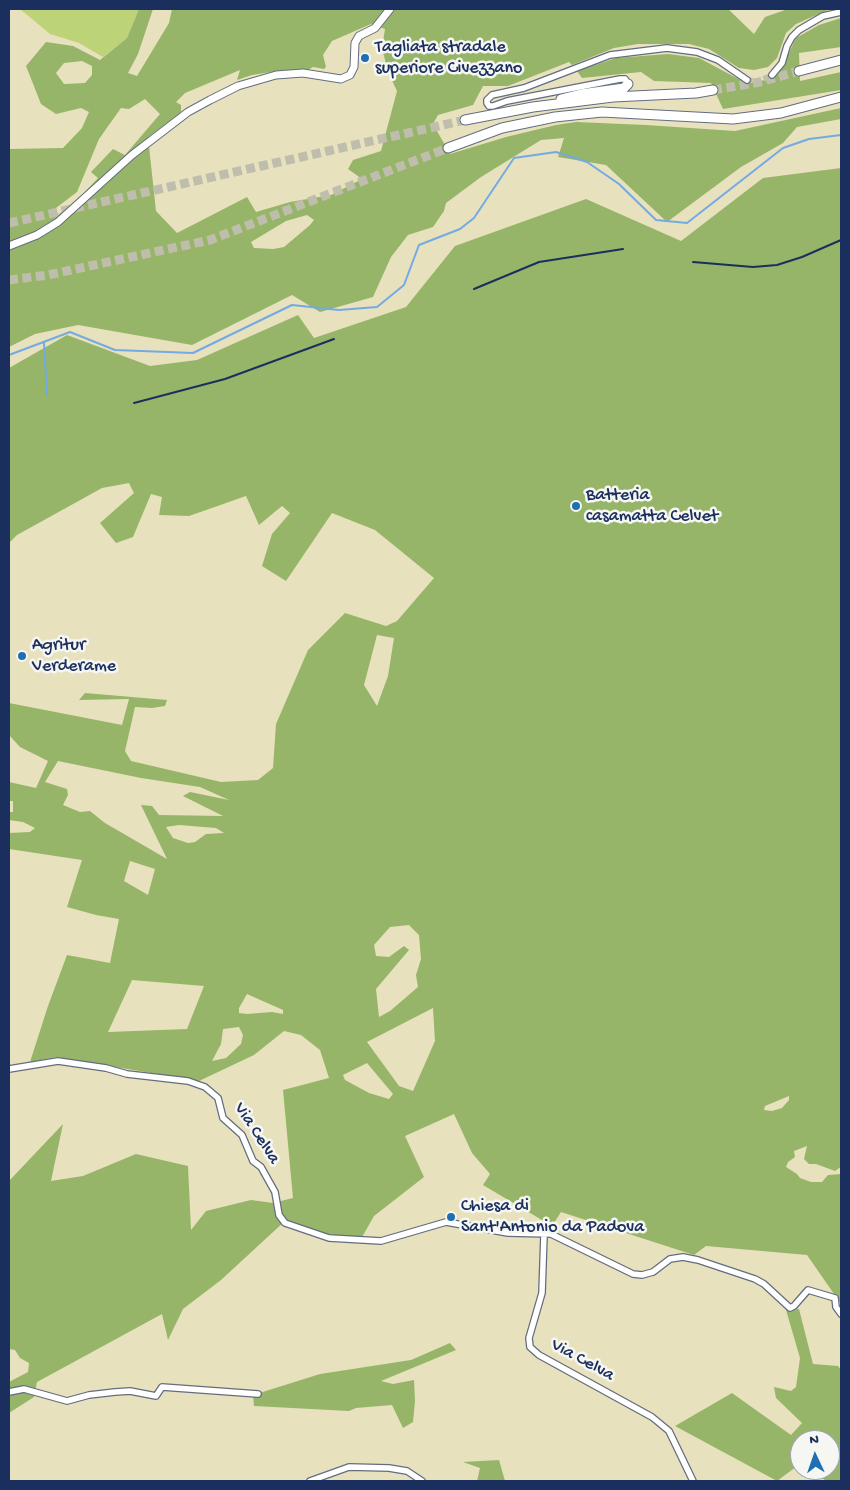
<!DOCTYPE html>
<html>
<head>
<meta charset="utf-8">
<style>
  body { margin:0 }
  #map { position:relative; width:850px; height:1490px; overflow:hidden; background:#e8e1be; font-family:"Gochi Hand",sans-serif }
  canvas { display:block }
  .frame { position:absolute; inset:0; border:10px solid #1b2f5e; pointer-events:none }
  .north { position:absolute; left:790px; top:1430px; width:50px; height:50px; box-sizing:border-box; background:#f6f6f2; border:1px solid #9ea6b7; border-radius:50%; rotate:357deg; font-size:14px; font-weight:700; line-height:20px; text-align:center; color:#1b2f5e }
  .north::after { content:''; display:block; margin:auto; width:18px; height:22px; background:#1f6fb2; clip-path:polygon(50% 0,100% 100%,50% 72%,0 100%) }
</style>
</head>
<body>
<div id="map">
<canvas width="850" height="1490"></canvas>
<div class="frame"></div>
<div class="north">N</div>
</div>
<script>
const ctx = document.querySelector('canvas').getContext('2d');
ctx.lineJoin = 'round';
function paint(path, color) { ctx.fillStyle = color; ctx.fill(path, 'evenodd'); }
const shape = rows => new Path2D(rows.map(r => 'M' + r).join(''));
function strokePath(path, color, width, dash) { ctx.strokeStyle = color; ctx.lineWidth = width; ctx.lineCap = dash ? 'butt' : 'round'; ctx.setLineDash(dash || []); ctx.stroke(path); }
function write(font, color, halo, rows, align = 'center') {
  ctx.font = font + ' "Gochi Hand",sans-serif'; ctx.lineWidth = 5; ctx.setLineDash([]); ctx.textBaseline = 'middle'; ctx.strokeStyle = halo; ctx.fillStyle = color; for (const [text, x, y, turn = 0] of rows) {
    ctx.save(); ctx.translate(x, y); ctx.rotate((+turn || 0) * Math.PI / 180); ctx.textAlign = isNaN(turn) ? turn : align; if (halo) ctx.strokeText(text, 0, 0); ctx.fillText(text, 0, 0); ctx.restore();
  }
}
const green = shape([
  [20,9,139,9,127,38,103,57,79,43,50,34]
]);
const forest = shape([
  [139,9,153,9,138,54,128,73,137,76,169,23,172,9,507,9,528,10,529,9,728,9,754,34,765,17,788,9,830,9,796,24,786,33,777,58,768,67,754,70,739,68,709,49,689,44,638,44,614,48,572,65,569,62,508,86,483,86,473,105,438,115,433,124,450,154,506,137,556,125,576,122,646,125,735,131,841,108,841,119,797,127,783,143,741,167,667,222,606,165,558,157,564,138,541,140,481,177,446,203,444,211,433,227,408,235,391,257,373,297,320,312,292,295,192,345,78,325,35,334,9,347,9,149,63,148,82,128,89,112,81,108,56,114,41,104,26,66,46,42,73,46,100,60,127,38],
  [371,24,385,29,382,48,388,72,397,91,381,151,353,160,348,169,362,179,331,195,290,202,256,212,247,197,177,233,156,211,148,137,181,112,181,105,176,102,185,93,240,70,237,80,252,75,277,71,308,70,313,67,324,69,326,67,323,55,332,41],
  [82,61,92,66,92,75,85,83,64,84,56,73,64,63],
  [145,99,160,114,125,155,113,149,91,172,98,178,83,194,58,215,56,208,77,192,99,139,121,108,129,109],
  [307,215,314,220,310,225,284,247,273,249,254,248,251,242,286,221],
  [841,18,841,47,799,53,800,81,841,72,841,90,723,109,711,83,654,81,641,72,582,78,577,71,616,58,668,54,699,58,746,83,772,79,785,61,796,38,819,25],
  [841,168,841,1167,835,1171,816,1164,809,1164,804,1159,807,1146,794,1151,795,1157,788,1162,786,1167,797,1174,800,1178,811,1182,822,1182,828,1175,841,1174,841,1304,807,1255,706,1246,694,1255,561,1212,552,1226,483,1185,490,1174,472,1153,454,1114,405,1136,424,1177,374,1216,361,1239,330,1236,285,1221,221,1280,183,1309,168,1340,162,1314,37,1382,34,1397,9,1413,9,1382,28,1372,29,1363,20,1358,15,1350,9,1349,9,1181,63,1124,51,1181,83,1176,136,1154,188,1166,191,1230,206,1211,251,1200,273,1203,293,1198,283,1090,329,1078,320,1050,301,1035,284,1031,254,1055,199,1081,56,1057,30,1062,48,1006,67,955,110,963,119,919,96,915,67,907,82,860,9,849,9,833,30,832,35,828,23,822,9,820,9,812,13,812,13,801,9,801,9,782,36,788,48,761,20,747,9,735,9,703,122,725,129,699,79,700,85,693,167,700,165,706,152,708,135,707,125,751,131,761,221,782,258,780,273,768,276,724,308,650,345,613,386,626,397,621,434,578,375,530,332,513,286,581,262,566,272,534,290,513,282,506,259,525,246,496,189,516,159,515,162,497,151,494,133,537,116,543,100,523,134,493,129,483,102,488,17,535,9,543,9,368,67,335,150,366,197,360,298,315,314,338,406,307,455,246,586,199,681,241,763,178],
  [377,635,394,638,388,676,377,706,364,685],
  [58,761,141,778,200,787,229,800,190,792,183,796,223,816,159,815,152,806,141,805,167,859,105,823,90,811,80,812,63,805,68,795,67,789,45,782],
  [179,825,216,828,224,833,206,834,195,842,188,843,173,838,166,827],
  [130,861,155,869,148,895,124,881],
  [409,925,419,935,421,959,416,975,418,987,390,1011,379,1017,376,989,409,950,404,946,389,957,376,956,374,945,390,927],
  [132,980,204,986,187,1029,108,1032],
  [247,994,283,1010,283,1014,272,1012,247,1014,239,1013,239,1008],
  [433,1008,435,1041,413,1091,399,1086,367,1042],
  [239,1027,243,1035,241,1044,226,1058,212,1061,221,1044,223,1029],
  [367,1063,393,1094,389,1099,369,1093,345,1080,343,1075],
  [789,1096,789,1100,782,1108,772,1111,764,1110,765,1106],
  [799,1309,813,1364,838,1366,841,1370,841,1481,825,1481,817,1470,830,1470,830,1440,800,1440,800,1464,777,1481,675,1426,732,1393,791,1435,802,1423,776,1398,774,1387,791,1391,796,1387,800,1358,786,1310],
  [450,1343,456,1350,381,1381,393,1384,414,1380,415,1401,413,1422,403,1428,392,1405,356,1408,349,1411,254,1406,253,1395,320,1374,411,1360],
  [499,1460,505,1481,477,1481,480,1468,463,1462]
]);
const stream = shape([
  [44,342,47,395],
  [9,355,70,332,115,350,193,353,292,305,339,310,377,307,404,285,419,245,460,229,474,218,514,158,556,152,587,162,619,184,656,220,687,223,783,148,809,139,841,135]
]);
const minorTunnel = shape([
  [747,80,759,81,772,75]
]);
const trunkTunnel = shape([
  [713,90,760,82,799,71],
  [9,223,465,120],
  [9,280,48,275,210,240,448,148]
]);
const minor = shape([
  [772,75,782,63,787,46,792,37,799,30,823,16,841,12],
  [628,84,625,79,620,79,507,101,493,106,489,106,487,103,487,100,492,95,524,88,610,55,667,48,697,52,718,60,747,80],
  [9,1069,58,1061,106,1068,127,1074,188,1081,205,1087,218,1098,223,1118,242,1135,253,1161,261,1167,275,1192,279,1215,285,1223,329,1238,381,1241,446,1222,508,1233,551,1234,633,1274,642,1275,653,1272,670,1259,683,1257,698,1260,755,1279,764,1284,790,1308,794,1306,808,1290,835,1298,836,1307,841,1314],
  [544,1235,542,1293,529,1338,530,1347,539,1355,652,1417,669,1431,693,1481],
  [9,1392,24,1389,67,1401,89,1395,115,1392,130,1391,156,1396,162,1387,258,1394],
  [310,1481,349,1467,389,1468,407,1471,422,1481]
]);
const tertiary = shape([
  [9,246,37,235,58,222,132,155,188,112,210,100,238,86,276,75,303,73,341,79,350,75,354,67,355,43,359,36,375,28,390,9]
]);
const trunk = shape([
  [799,71,841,60],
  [561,99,581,94,624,88,628,84],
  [465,120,533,107,613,97,696,93,713,90],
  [448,148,502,128,555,117,602,112,733,119,781,113,841,97]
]);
const rail = shape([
  [693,262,753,267,777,265,802,257,841,240],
  [474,289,539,262,623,249],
  [134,403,225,379,334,339]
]);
const markers = [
  [365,58,5,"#1f6fb2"],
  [576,506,5,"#1f6fb2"],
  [22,656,5,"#1f6fb2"],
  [451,1217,5,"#1f6fb2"]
];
const poiNames = [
  ["Tagliata stradale",375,48],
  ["superiore Civezzano",375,69],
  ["Batteria",586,496],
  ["casamatta Celvet",586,517],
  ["Agritur",32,646],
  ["Verderame",32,667],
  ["Chiesa di",461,1207],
  ["Sant'Antonio da Padova",461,1228]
];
const streetNames = [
  ["Via Celva",256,1134,57],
  ["Via Celva",582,1361,29]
];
paint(green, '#bdd377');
paint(forest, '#96b568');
strokePath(stream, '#74aae2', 2);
strokePath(minorTunnel, '#bfbdab', 5.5, [5.5, 3]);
strokePath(trunkTunnel, '#bfbdab', 9, [9, 4.5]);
strokePath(minor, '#636d80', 8);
strokePath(tertiary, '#636d80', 9);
strokePath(trunk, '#636d80', 11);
strokePath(minor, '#fff', 5.5);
strokePath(tertiary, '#fff', 7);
strokePath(trunk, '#fff', 9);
strokePath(rail, '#1b2f5e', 2);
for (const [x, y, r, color] of markers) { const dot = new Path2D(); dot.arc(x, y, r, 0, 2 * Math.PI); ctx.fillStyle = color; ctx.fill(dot); strokePath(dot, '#f6f6f2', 2); }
write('18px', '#1b2f5e', '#f6f6f2', poiNames, 'left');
write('18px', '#1b2f5e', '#f6f6f2', streetNames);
</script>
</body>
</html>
